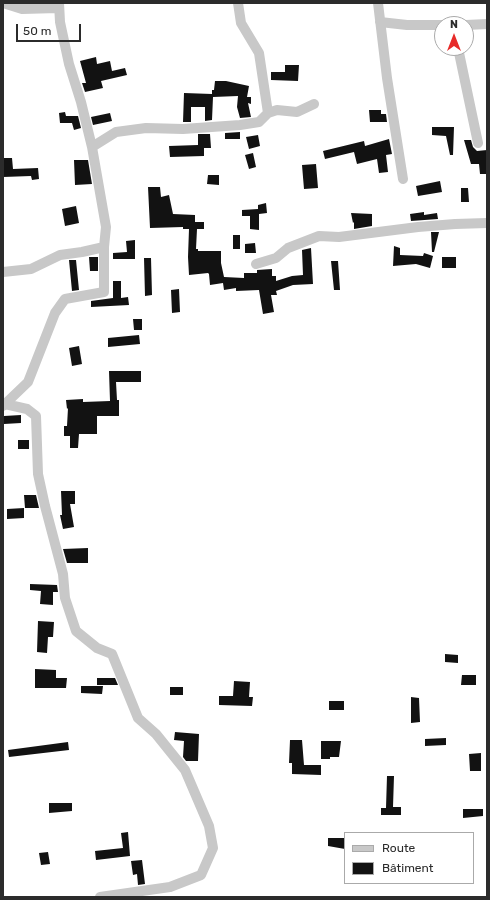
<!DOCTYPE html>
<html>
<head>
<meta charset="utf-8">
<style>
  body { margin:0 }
  #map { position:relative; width:490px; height:900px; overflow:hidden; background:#fff; font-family:Rubik,sans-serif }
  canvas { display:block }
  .frame { position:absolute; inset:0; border:4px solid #2b2b2b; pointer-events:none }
  .legend { position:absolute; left:344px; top:832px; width:130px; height:52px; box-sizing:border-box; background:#fff; border:1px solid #aaa; margin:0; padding:5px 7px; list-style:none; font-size:12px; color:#2b2b2b }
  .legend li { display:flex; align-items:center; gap:8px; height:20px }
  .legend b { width:20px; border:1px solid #aaa }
  .north { position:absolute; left:434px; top:16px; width:40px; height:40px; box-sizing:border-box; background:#fff; border:1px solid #aaa; border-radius:50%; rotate:0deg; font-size:11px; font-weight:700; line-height:16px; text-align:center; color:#2b2b2b }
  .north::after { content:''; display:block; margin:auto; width:14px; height:18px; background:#e72b29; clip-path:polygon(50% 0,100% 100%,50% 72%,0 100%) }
  .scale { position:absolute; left:16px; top:24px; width:65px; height:18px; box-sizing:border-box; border:2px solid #2b2b2b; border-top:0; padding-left:5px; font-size:12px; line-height:14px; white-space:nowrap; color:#2b2b2b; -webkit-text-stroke:3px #fff; paint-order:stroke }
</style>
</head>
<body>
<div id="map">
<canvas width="490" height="900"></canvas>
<div class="frame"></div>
<ul class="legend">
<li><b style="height:5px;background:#c8c8c8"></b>Route</li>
<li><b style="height:11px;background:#121212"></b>Bâtiment</li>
</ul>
<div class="north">N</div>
<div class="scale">50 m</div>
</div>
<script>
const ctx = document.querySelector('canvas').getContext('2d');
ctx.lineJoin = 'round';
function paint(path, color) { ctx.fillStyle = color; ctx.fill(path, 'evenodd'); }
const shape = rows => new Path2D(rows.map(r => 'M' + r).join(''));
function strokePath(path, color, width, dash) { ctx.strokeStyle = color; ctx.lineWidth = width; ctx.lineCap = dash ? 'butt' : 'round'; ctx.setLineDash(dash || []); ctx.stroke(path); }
const building = shape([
  [96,57,97,64,110,61,112,71,125,68,127,75,101,81,103,88,85,92,82,83,86,83,80,61],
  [285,65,299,65,298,81,271,80,271,72,285,72],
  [215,81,226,81,249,86,247,97,251,97,251,104,248,103,251,117,240,118,237,107,238,96,213,97,212,120,205,121,205,107,191,107,191,122,183,122,184,93,212,94,212,90,214,90],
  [369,110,381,110,381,114,386,114,387,122,370,122],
  [65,112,66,116,78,116,81,128,74,130,72,123,60,123,59,113],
  [110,113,112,121,93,125,91,117],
  [432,127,454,127,453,155,450,155,446,136,432,135],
  [240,132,240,139,225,139,225,133],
  [198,134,210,134,211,148,204,148,204,156,170,157,169,146,198,145],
  [258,135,260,146,249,149,246,137],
  [389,139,392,154,386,155,388,172,379,173,377,159,357,164,354,152,325,159,323,151,364,141,365,146],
  [464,140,471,140,473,147,477,151,487,150,487,174,480,174,479,164,471,164],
  [253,153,256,167,249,169,245,155],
  [3,158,12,158,13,169,38,168,39,179,32,180,31,176,3,177],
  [74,160,88,160,92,184,75,185],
  [316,164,318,188,304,189,302,165],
  [208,175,219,175,219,185,207,184],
  [440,181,442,192,418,196,416,186],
  [148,187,160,187,161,197,169,195,173,214,195,215,195,222,204,222,204,229,197,229,196,249,198,249,198,251,221,251,221,263,224,277,244,278,244,273,257,273,257,270,272,269,272,276,276,276,276,281,292,276,303,275,302,250,311,248,313,284,293,285,276,291,277,295,271,295,274,312,263,314,259,290,236,291,236,288,224,290,223,283,210,285,209,274,208,273,189,275,188,257,189,229,183,229,183,227,150,228],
  [461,188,468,188,469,202,461,202],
  [266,203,267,213,259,214,259,230,250,229,250,216,242,216,242,210,258,209,258,205],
  [76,206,79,223,65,226,62,209],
  [424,212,424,215,437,213,438,219,411,221,410,214],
  [351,213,372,214,372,226,354,229,354,222,353,223],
  [431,232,439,232,434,252,432,252],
  [233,235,240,235,240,249,233,249],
  [135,240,135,259,113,259,113,253,127,252,126,241],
  [255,243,256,253,245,253,245,244],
  [394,246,400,248,400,255,423,256,424,253,433,256,430,268,416,264,393,266],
  [89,257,98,257,98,271,90,271],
  [442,257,456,257,456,268,442,268],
  [144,258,151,258,152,295,145,296],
  [69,260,76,260,79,290,72,291],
  [331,261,338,261,340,290,334,290],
  [113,281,121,281,121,298,128,297,129,305,91,307,91,301,113,298],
  [179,289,180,312,172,313,171,290],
  [133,319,142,319,142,330,134,330],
  [139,335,140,344,108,347,108,338],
  [79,346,82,364,72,366,69,348],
  [109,371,141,371,141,382,116,382,117,400,119,400,119,416,97,416,97,434,79,434,78,448,70,448,70,436,64,436,64,426,67,426,68,408,67,409,66,400,83,399,83,402,110,401],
  [21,415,21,423,4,424,4,416],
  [18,440,29,440,29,449,18,449],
  [61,491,75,491,75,504,70,504,74,527,63,529,60,515,62,515],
  [24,495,36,495,39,508,25,508],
  [24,508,24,518,7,519,7,509],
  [88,548,88,563,67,563,63,549],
  [30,584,57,585,58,592,53,592,53,605,40,604,41,591,30,590],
  [38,621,54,622,53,637,48,637,47,653,37,652],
  [445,654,458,655,458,663,445,662],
  [35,669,56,670,56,678,67,678,66,688,35,688],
  [462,675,476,675,476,685,461,685],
  [97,678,115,678,118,685,97,685],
  [234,681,250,682,249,697,253,697,252,706,219,705,219,696,233,696],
  [81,686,103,686,102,694,81,693],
  [170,687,183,687,183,695,170,695],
  [411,697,419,698,420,722,411,723],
  [329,701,344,701,344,710,329,710],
  [175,732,199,734,198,761,186,761,183,757,184,741,174,740],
  [446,738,446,745,425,746,425,739],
  [290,740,302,740,304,765,321,765,321,775,292,774,292,763,289,763],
  [321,741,341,741,339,757,330,757,330,759,321,759],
  [68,742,69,750,9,757,8,750],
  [481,753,481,771,470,771,469,754],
  [387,776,394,776,393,807,401,807,401,815,381,815,381,808,386,808],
  [49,803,72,803,72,811,49,813],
  [463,809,483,809,483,816,463,818],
  [128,832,130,856,96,860,95,851,123,848,121,833],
  [328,838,345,838,345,849,328,846],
  [48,852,50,864,41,865,39,853],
  [142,860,145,884,138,885,137,874,133,875,131,861]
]);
const minor = shape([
  [3,3,22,9,58,8],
  [238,3,241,23,259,53,268,113],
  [378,3,387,78,403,179],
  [380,22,407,25,442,25],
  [466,25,487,24],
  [458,48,478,143],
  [92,147,116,132,146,128,183,129,240,125,259,122,268,113,277,110,297,112,314,104],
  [256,264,276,258,288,248,319,236,339,237,418,227,455,224,487,223],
  [3,272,31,269,60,255,82,252,104,247,106,227,92,147,81,102,69,64,60,22,59,3],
  [5,404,27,409,36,416,38,474,45,506,63,574,65,598,76,631,97,648,112,654,138,718,156,734,185,770,209,826,213,848,201,875,170,887,100,897],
  [3,406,28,382,55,313,65,299,104,292,104,247]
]);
paint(building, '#121212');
strokePath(minor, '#c8c8c8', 10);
</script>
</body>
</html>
